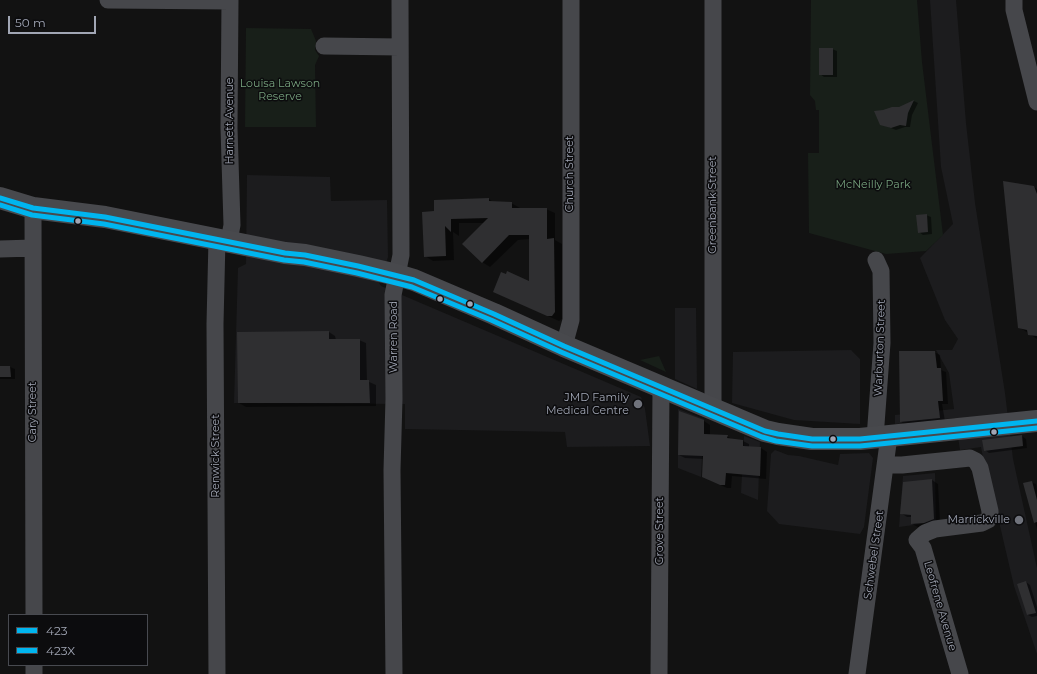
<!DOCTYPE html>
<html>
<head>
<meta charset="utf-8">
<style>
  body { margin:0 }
  #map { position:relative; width:1037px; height:674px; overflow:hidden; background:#121212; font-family:Montserrat,sans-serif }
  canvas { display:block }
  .legend { position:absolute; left:8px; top:614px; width:140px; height:52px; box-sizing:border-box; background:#0c0c0e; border:1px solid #484a50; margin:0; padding:5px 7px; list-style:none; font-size:12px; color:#a1a6b4 }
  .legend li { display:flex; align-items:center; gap:8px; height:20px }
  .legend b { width:20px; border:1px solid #484a50 }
  .scale { position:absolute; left:8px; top:16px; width:88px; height:18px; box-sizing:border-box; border:2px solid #a1a6b4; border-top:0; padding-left:5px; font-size:12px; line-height:14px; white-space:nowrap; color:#a1a6b4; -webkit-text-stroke:3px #0c0c0e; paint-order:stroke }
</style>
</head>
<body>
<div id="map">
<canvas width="1037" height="674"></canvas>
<ul class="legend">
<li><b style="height:5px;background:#00b5ef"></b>423</li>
<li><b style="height:5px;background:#00b5ef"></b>423X</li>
</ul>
<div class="scale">50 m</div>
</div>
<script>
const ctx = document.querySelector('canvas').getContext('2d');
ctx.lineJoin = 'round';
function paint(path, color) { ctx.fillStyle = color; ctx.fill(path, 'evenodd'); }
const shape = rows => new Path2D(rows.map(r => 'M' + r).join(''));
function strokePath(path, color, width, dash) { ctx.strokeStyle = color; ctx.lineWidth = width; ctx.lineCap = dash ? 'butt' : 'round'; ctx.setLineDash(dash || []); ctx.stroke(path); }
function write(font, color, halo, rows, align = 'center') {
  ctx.font = font + ' Montserrat,sans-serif'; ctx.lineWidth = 3; ctx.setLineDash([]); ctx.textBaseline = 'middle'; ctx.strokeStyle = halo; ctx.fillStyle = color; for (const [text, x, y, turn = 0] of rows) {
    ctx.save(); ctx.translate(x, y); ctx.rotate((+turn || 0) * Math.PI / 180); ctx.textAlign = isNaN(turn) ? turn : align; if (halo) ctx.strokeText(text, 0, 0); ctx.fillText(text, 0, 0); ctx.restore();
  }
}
const built = shape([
  [930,0,956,0,966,123,975,203,1005,393,1013,459,1037,568,1037,654,1014,586,997,513,993,509,981,447,960,450,955,418,895,424,895,415,954,409,949,373,936,350,952,350,958,339,945,320,920,258,953,224,941,167],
  [247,175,330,177,331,201,387,200,388,257,379,283,381,286,641,397,645,409,650,446,567,447,565,432,405,429,405,404,234,403,238,268,246,264],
  [675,308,696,308,697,389,675,379],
  [851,350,860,359,860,424,794,420,732,403,733,352],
  [678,409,704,419,701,477,678,468],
  [744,436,760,442,758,500,741,493],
  [775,450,788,455,799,456,838,465,840,454,869,453,873,458,864,527,860,534,779,524,767,511,771,454],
  [935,473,936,522,899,527,903,476]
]);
const green = shape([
  [811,0,917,0,922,62,943,235,926,251,886,254,809,233,808,153,819,153,819,110,816,110,815,101,810,95],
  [246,28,311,29,316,41,315,50,319,56,315,65,316,127,245,127],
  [659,356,666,372,640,360]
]);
const shadow = shape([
  [832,49,837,51,837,77,824,77,820,74],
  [914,101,918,103,912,115,910,127,905,127,896,130,880,124,900,108],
  [1034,187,1037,189,1037,339,1019,327],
  [489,199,493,202,511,203,520,208,520,209,546,209,555,213,555,240,562,244,562,319,559,321,494,292,530,283,530,239,518,240,490,267,482,262,485,223,459,223,459,236,453,232,454,260,433,261,425,256,436,212],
  [926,215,931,217,932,234,923,235,919,232],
  [329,332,335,336,336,340,359,340,366,343,367,381,376,385,376,406,246,407,239,403],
  [934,352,940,355,941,370,946,372,948,404,942,404,945,421,906,425,901,422],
  [0,367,10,367,15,369,15,379,0,379],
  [704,421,710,425,710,435,727,436,733,440,743,441,749,444,749,448,761,448,767,452,766,479,732,476,731,488,727,488,709,480,704,459,685,458,679,455],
  [1022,436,1026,439,1027,448,989,453,985,450],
  [932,480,938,484,940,522,930,526,918,527,912,524,912,517,907,517,901,513],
  [1031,482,1036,484,1037,489,1037,529,1024,484],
  [1026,582,1030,585,1037,607,1037,616,1032,617,1028,615,1019,584]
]);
const building = shape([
  [819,48,833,48,833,75,819,75],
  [914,100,908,113,906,126,900,125,891,128,880,125,874,111,883,110,892,107,899,107],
  [1003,181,1034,186,1037,194,1037,336,1028,335,1027,330,1018,328],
  [489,198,489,201,512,202,512,208,547,208,547,239,554,238,555,312,552,316,547,316,493,292,501,272,506,274,507,271,529,281,529,235,509,235,482,263,462,244,488,218,451,219,451,232,445,226,446,256,424,257,422,212,434,211,434,200],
  [927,214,928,232,918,233,916,215],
  [329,331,329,339,360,339,360,380,369,380,370,403,238,403,237,332],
  [899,351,935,351,937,368,941,368,943,401,938,401,940,418,900,422],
  [0,366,10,366,11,377,0,377],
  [679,411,704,420,704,434,728,435,727,438,743,440,743,446,761,447,760,476,726,473,725,485,720,485,702,477,703,456,678,455],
  [1022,435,1023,446,984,451,982,440],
  [932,479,934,519,924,523,911,524,911,515,900,514,903,482],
  [1032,481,1037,500,1037,522,1034,523,1023,483],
  [1026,581,1036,613,1027,615,1017,584]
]);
const minor = shape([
  [108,0,230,1],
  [1014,0,1014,10,1037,102],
  [324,46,400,47],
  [33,208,34,615],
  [217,239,215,324,217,674],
  [229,241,232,225,229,128,230,0],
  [0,249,33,248],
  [564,346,571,320,571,0],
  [713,409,713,0],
  [875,438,882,343,881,271,876,260],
  [886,465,902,465,970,458,976,461,980,468,990,511,990,517,988,520,982,523,935,529,925,533,917,540,923,548,960,674],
  [34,665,34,674],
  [394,674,392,470,394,399,393,295,401,255,400,0],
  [659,674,661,387],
  [857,674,889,436]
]);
const major = shape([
  [0,198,33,208,105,217,285,253,305,255,358,266,397,275,414,280,494,314,564,346,713,409,765,431,778,434,812,439,860,439,1037,421]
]);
const bus1 = shape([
  [0,198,33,208,105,217,285,253,305,255,358,266,414,280,494,314,564,346,765,431,778,434,812,439,860,439,1037,421]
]);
const bus2 = shape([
  [0,205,32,215,104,224,284,260,304,262,357,273,412,287,491,320,561,352,762,437,776,441,812,446,860,446,1037,428]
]);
const markers = [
  [78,221,3.5,"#a1a6b4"],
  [440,299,3.5,"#a1a6b4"],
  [470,304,3.5,"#a1a6b4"],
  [638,404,5,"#6f727b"],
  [994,432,3.5,"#a1a6b4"],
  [833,439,3.5,"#a1a6b4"],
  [1019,520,5,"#6f727b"]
];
const parkNames = [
  ["Louisa Lawson",280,84],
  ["Reserve",280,97],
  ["McNeilly Park",873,185]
];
const streetNames = [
  ["Harnett Avenue",230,121,-90],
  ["Church Street",570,174,-90],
  ["Greenbank Street",713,205,-90],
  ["Warren Road",394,337,-90],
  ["Warburton Street",880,348,-88],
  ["Cary Street",33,412,-90],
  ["Renwick Street",216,456,-90],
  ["Grove Street",660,531,-90],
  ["Schwebel Street",874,555,-82],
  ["Leofrene Avenue",940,606,74]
];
const poiNames = [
  ["JMD Family",629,398],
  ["Medical Centre",629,411],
  ["Marrickville",1010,520]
];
paint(built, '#1c1c1e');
paint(green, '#181f19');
paint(shadow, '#0007');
paint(building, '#2f2f31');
strokePath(minor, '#46474b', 17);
strokePath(major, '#48494d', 22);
strokePath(bus1, '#00b5ef', 5);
strokePath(bus2, '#00b5ef', 5);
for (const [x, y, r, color] of markers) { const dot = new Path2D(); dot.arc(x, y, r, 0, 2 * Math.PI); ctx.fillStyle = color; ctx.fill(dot); strokePath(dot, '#0c0c0e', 1.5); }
write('11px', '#76a17d', '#0c0c0e', parkNames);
write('11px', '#a1a6b4', '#0c0c0e', streetNames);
write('11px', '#a1a6b4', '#0c0c0e', poiNames, 'right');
</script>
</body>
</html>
